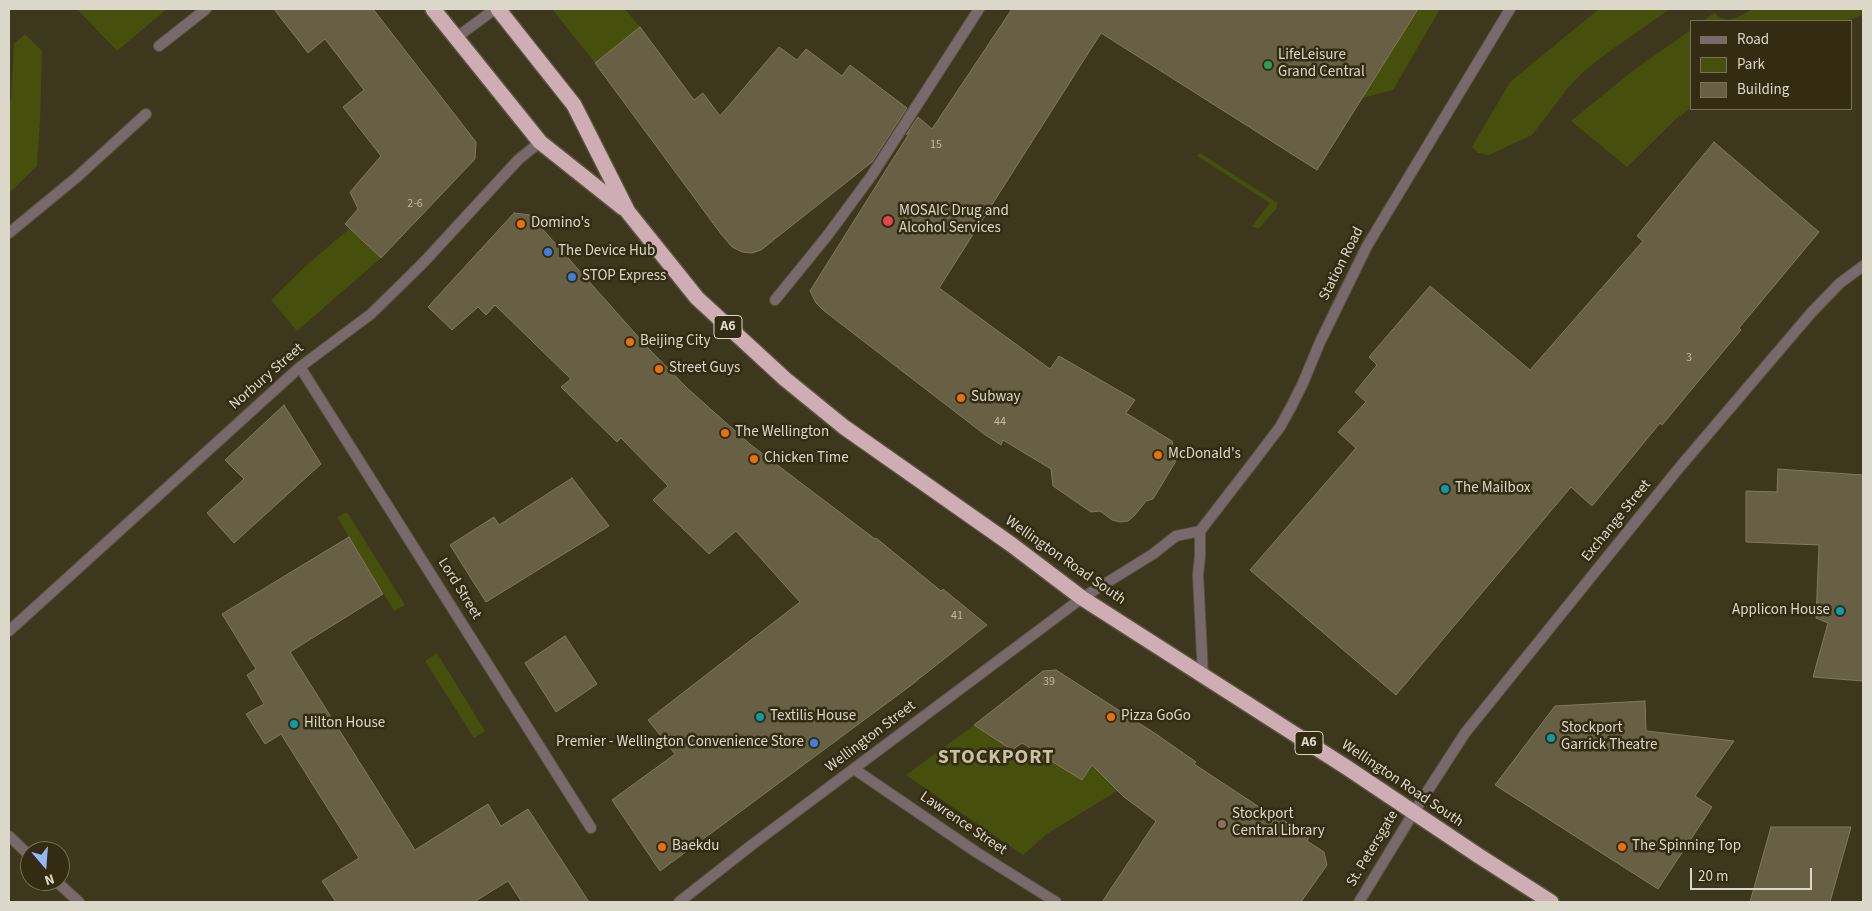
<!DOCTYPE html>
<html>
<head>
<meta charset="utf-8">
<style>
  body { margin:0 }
  #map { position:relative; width:1872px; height:911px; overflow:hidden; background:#3d371d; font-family:"Source Sans 3",sans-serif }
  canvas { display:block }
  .frame { position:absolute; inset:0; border:10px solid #dcd8c9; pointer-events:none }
  .legend { position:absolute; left:1690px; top:20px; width:162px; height:90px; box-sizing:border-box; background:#332c13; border:1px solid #77715c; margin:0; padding:6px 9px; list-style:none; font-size:15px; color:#dcd8c9 }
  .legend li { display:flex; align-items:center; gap:10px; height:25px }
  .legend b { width:25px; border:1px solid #77715c }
  .north { position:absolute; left:20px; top:841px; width:50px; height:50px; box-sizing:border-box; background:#332c13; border:1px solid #77715c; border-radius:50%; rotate:162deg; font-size:14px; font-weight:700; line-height:20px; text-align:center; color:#dcd8c9 }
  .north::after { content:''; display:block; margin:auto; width:18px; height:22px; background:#94b7fd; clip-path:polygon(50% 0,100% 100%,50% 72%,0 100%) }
  .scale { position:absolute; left:1690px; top:868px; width:122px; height:22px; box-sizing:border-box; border:2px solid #dcd8c9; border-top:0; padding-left:6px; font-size:15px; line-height:18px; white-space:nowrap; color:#dcd8c9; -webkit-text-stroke:4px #332c13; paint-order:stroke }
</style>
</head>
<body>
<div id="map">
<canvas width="1872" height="911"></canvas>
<div class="frame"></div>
<ul class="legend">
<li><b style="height:6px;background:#77696c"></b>Road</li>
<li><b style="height:14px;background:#474f0d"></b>Park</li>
<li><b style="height:14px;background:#676045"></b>Building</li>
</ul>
<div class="north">N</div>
<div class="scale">20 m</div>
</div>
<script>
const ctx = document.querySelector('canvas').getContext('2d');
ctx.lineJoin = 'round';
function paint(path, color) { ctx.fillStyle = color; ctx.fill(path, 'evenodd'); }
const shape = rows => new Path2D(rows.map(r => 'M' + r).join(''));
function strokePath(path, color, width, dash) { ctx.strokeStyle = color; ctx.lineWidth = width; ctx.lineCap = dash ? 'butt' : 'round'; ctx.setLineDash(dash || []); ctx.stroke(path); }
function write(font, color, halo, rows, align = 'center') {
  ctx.font = font + ' "Source Sans 3",sans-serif'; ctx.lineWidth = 5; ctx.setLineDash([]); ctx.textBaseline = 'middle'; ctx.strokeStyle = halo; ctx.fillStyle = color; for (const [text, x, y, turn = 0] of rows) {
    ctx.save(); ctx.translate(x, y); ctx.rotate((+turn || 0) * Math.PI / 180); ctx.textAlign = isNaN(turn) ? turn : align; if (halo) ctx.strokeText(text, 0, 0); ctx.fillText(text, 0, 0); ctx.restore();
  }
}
const green = shape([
  [77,9,167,9,117,51],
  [552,9,625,9,640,27,595,63],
  [1418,9,1440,9,1393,90,1362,98],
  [1599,9,1670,9,1607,53,1582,73,1567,89,1532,135,1489,155,1478,153,1472,147,1510,82],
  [1753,9,1863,9,1863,14,1848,21,1703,21,1714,13,1721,18,1728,20,1736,18],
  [1691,30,1691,108,1676,119,1627,167,1571,121,1635,69],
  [25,34,42,51,40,122,37,166,9,193,9,103,11,101,14,44],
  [1200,153,1278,203,1276,209,1258,229,1252,226,1270,203,1197,156],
  [349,229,381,258,297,331,271,300,310,262],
  [347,512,405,605,394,611,337,517],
  [437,653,485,731,474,738,425,661],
  [974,725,1012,750,1034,750,1082,780,1093,764,1122,783,1117,791,1047,834,1023,855,906,775]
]);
const building = shape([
  [274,9,373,9,476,142,475,159,381,258,345,224,358,209,350,192,381,156,343,107,364,90,325,39,308,53,274,9],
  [1012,9,1418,9,1317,170,1101,33,939,288,1050,369,1059,356,1135,400,1126,413,1172,441,1176,461,1153,499,1146,501,1135,515,1128,521,1120,522,1112,520,1100,511,1091,512,1053,486,1051,469,1003,440,1001,445,984,434,823,310,816,303,810,291,910,132,906,135,918,117,932,129,1012,9],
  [640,27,694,100,703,93,720,116,779,47,797,60,806,49,842,76,850,65,907,108,872,162,761,250,752,253,742,252,732,247,721,234,595,63,640,27],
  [1714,142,1819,232,1739,328,1741,330,1662,425,1660,423,1592,506,1571,487,1396,695,1250,570,1356,448,1338,432,1366,402,1355,392,1377,365,1369,357,1430,286,1530,370,1643,241,1637,236,1714,142],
  [514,213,530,215,649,349,687,388,751,445,875,539,876,538,941,591,943,589,987,625,910,686,660,871,612,800,675,754,648,720,800,602,736,531,709,554,653,500,668,486,621,438,617,442,561,387,571,379,495,305,486,315,478,307,452,330,428,307,514,213],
  [284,405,321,464,234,543,207,513,244,479,225,460,284,405],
  [1778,469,1863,475,1863,681,1813,677,1828,623,1816,618,1819,545,1746,542,1746,491,1777,492,1778,469],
  [572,478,609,526,486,602,450,545,494,517,499,525,572,478],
  [349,537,383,594,290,652,415,850,488,804,501,826,528,809,589,902,522,902,508,881,474,902,336,902,322,881,359,858,281,734,265,744,246,714,264,704,247,675,256,669,222,614,349,537],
  [565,636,597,684,556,712,525,663,565,636],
  [1056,670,1156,734,1196,762,1194,764,1279,820,1280,818,1309,837,1307,841,1324,852,1327,865,1301,902,1102,902,1156,821,1124,797,1092,765,1082,780,1022,743,1012,750,974,725,1043,671,1056,670],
  [1645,701,1646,731,1734,741,1695,796,1712,807,1658,889,1495,785,1555,706,1645,701],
  [1771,827,1851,827,1830,902,1750,902,1771,827]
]);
const street = shape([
  [457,37,495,9],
  [159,46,206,9],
  [9,233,77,177,146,114],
  [775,300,827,236,872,175,979,9],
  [300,367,591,828],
  [1200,531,1200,556,1198,575,1203,675],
  [9,631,300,367,371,314,423,263,518,160,540,142],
  [854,769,976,852,1056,902],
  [9,836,30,856],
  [56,881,79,902],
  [679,902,753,844,1082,598,1153,554,1176,536,1200,531,1248,469,1280,427,1291,407,1303,383,1320,342,1367,246,1510,9],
  [1359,902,1414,812,1465,733,1679,468,1811,313,1840,283,1863,266]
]);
const highway = shape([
  [433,9,540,142,623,208],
  [498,9,574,105,628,212,697,298,785,379,844,427,1012,545,1082,598,1346,767,1479,856,1551,902]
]);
const markers = [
  [1268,65,5,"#2e9e5b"],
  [888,221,6,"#e0444e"],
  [521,224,5,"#e8710a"],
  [548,252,5,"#3f7fe0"],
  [572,277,5,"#3f7fe0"],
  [630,342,5,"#e8710a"],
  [659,369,5,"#e8710a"],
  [961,398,5,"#e8710a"],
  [725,433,5,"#e8710a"],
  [1158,455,5,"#e8710a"],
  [754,459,5,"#e8710a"],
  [1445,489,5,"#0f9aa8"],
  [1840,611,5,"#0f9aa8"],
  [760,717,5,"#0f9aa8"],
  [1111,717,5,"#e8710a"],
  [294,724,5,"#0f9aa8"],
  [1551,738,5,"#0f9aa8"],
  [814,743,5,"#3f7fe0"],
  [1222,824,5,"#8d6e63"],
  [662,847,5,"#e8710a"],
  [1622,847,5,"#e8710a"]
];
const numberNames = [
  ["15",936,145],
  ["2-6",415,204],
  ["3",1689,358],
  ["44",1000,422],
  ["41",957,616],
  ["39",1049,682]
];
const shields = [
  [728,327,28],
  [1309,743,28]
];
const shieldNames = [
  ["A6",728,327],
  ["A6",1309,743]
];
const poiNames = [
  ["LifeLeisure",1278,56],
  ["Grand Central",1278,73],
  ["MOSAIC Drug and",899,212],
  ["Alcohol Services",899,229],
  ["Domino's",531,224],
  ["The Device Hub",558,252],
  ["STOP Express",582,277],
  ["Beijing City",640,342],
  ["Street Guys",669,369],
  ["Subway",971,398],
  ["The Wellington",735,433],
  ["McDonald's",1168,455],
  ["Chicken Time",764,459],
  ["The Mailbox",1455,489],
  ["Applicon House",1830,611,"right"],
  ["Textilis House",770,717],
  ["Pizza GoGo",1121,717],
  ["Hilton House",304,724],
  ["Stockport",1561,729],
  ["Garrick Theatre",1561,746],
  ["Premier - Wellington Convenience Store",804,743,"right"],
  ["Stockport",1232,815],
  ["Central Library",1232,832],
  ["Baekdu",672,847],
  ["The Spinning Top",1632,847]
];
const streetNames = [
  ["Station Road",1342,264,-63],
  ["Norbury Street",267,377,-41],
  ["Exchange Street",1617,521,-51],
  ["Wellington Road South",1065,561,35],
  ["Lord Street",459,589,58],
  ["Wellington Street",871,737,-37],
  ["Wellington Road South",1402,784,34],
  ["Lawrence Street",963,824,34],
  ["St. Petersgate",1373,849,-59]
];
const districtNames = [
  ["STOCKPORT",996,759]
];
paint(green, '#474f0d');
paint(building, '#676045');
strokePath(building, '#80795d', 1);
strokePath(street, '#5a543c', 12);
strokePath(highway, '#5a543c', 18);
strokePath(street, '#77696c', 10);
strokePath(highway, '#cfadb5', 15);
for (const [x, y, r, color] of markers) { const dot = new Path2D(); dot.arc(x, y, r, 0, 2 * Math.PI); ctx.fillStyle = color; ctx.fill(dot); strokePath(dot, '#332c13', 2); }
write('12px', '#bfbaa8', null, numberNames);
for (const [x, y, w] of shields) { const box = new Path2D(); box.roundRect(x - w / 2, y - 11.5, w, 23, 4); ctx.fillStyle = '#332c13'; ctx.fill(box); strokePath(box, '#dcd8c9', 1); }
write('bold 14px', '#dcd8c9', null, shieldNames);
write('15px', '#dcd8c9', '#332c13', poiNames, 'left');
write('15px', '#dcd8c9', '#332c13', streetNames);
ctx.letterSpacing = '1px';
write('bold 20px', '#c8c1a3', '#332c13', districtNames);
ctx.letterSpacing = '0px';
</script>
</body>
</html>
